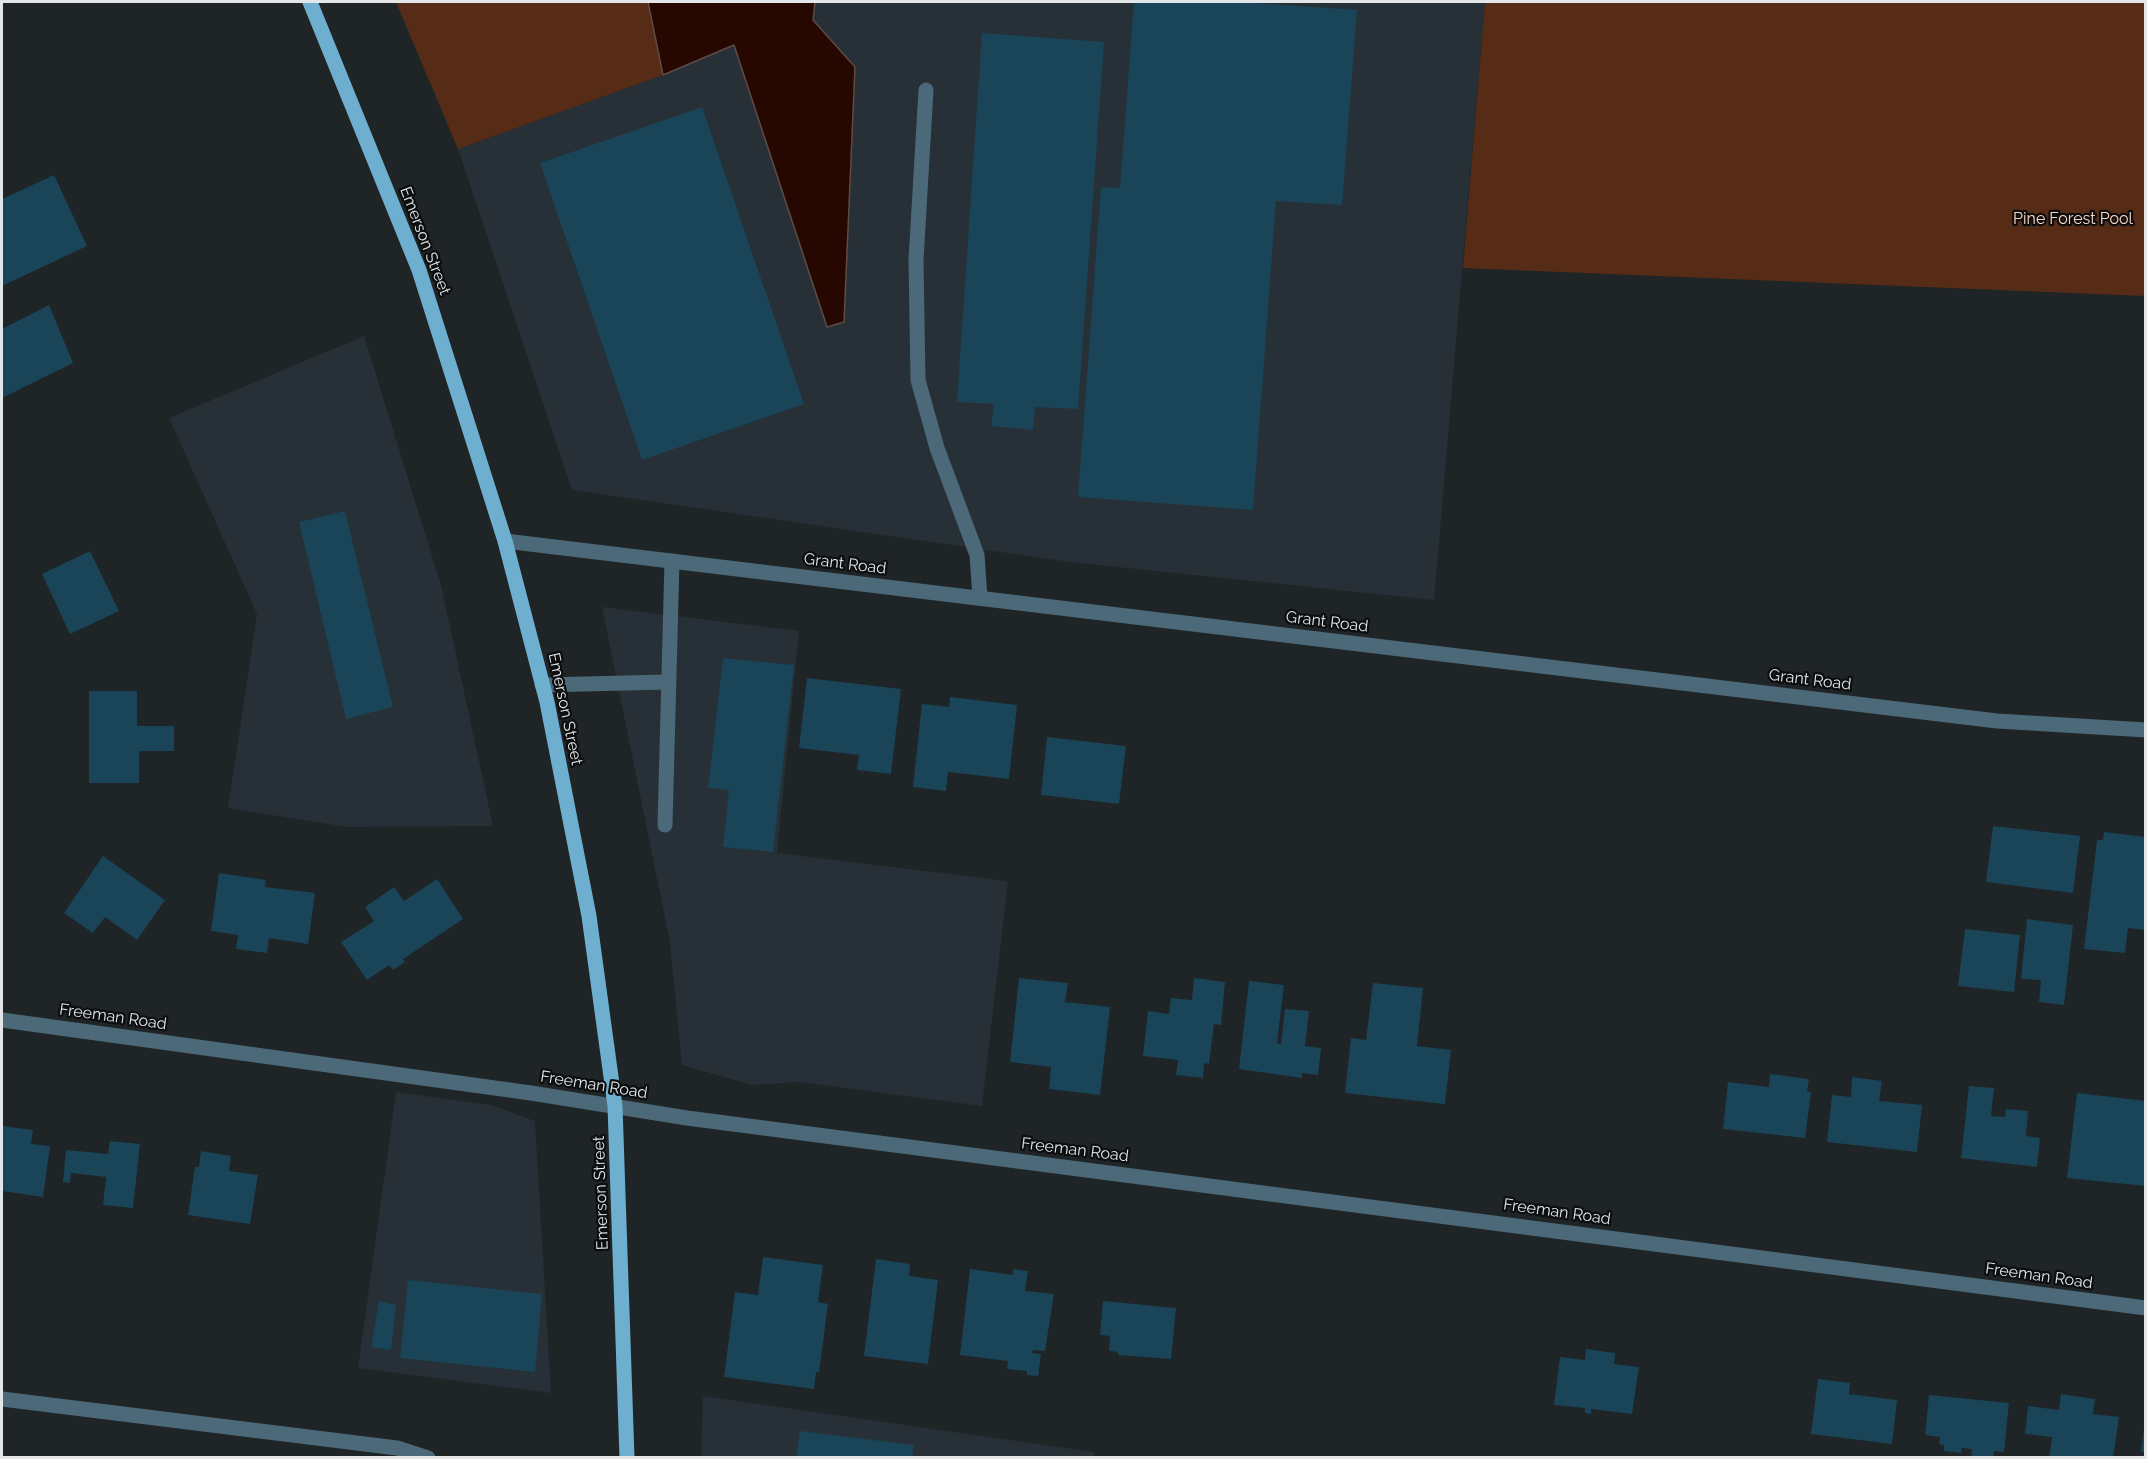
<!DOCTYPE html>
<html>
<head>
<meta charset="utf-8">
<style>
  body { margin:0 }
  #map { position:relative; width:2147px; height:1459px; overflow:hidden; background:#1f2426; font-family:Raleway,sans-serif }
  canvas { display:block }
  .frame { position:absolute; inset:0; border:3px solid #e3e6e8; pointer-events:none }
</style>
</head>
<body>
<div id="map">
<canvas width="2147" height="1459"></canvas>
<div class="frame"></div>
</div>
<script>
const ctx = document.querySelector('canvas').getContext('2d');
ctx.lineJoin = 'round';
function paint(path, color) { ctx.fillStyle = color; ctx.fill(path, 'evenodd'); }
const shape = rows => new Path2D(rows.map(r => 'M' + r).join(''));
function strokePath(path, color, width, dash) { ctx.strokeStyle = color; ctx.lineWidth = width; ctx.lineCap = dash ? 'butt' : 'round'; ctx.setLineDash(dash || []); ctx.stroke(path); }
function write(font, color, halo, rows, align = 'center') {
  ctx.font = font + ' Raleway,sans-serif'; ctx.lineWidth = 4.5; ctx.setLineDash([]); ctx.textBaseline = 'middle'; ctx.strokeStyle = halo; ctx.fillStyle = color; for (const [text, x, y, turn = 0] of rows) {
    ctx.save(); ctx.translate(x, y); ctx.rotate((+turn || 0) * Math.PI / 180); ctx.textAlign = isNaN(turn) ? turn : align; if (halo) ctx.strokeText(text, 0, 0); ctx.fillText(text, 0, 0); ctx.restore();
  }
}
const built = shape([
  [815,2,1485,2,1434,600,1070,562,572,490,458,149,663,75,734,45,827,327,855,67,813,20],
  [364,336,441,585,493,826,347,827,228,808,257,614,169,418],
  [602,607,799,631,777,853,1008,881,982,1106,800,1082,752,1085,682,1065,670,943],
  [396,1092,491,1105,535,1121,551,1393,358,1368],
  [703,1396,1094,1452,1094,1458,701,1458]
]);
const green = shape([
  [396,2,648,2,663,75,458,149],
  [1485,2,2145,2,2145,296,1463,268]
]);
const water = shape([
  [648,2,815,2,813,20,855,67,844,322,827,327,734,45,663,75,648,2]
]);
const building = shape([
  [1134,2,1243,2,1357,10,1342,205,1276,201,1253,510,1078,497,1101,187,1120,188],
  [982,33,1104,42,1078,409,1035,407,1033,430,991,426,994,404,957,402],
  [702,107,804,404,642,460,540,163],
  [54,175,87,246,2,286,2,199],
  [49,305,73,363,2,398,2,329],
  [345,511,393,707,346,719,299,522],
  [90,551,119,611,70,634,42,574],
  [723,658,794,665,773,852,723,847,729,790,708,788],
  [807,678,901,689,891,774,857,770,859,755,799,748],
  [89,691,137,691,137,726,174,726,174,751,139,751,139,783,89,783],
  [950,697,1017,705,1009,779,948,772,946,791,913,787,922,704,949,707],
  [1047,737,1126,746,1119,804,1041,795],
  [1993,826,2080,836,2073,893,1986,882],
  [2104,832,2146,837,2146,930,2128,928,2125,953,2084,949,2097,840,2103,840],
  [103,856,165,900,137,940,105,917,93,933,64,913],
  [219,873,266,880,265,887,315,893,308,944,269,938,267,953,236,949,238,935,211,931],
  [437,879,463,919,403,959,405,962,393,970,389,965,367,980,341,942,374,921,365,907,394,887,404,901],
  [2027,919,2073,925,2064,1005,2039,1002,2041,980,2021,979],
  [1965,929,2020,935,2014,992,1958,986],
  [1019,978,1068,983,1065,1002,1110,1007,1100,1095,1049,1089,1051,1067,1010,1062],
  [1194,978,1225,982,1221,1025,1214,1024,1209,1064,1204,1063,1203,1078,1176,1075,1178,1060,1143,1056,1148,1011,1169,1014,1171,998,1192,1000],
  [1249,981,1284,985,1277,1043,1281,1044,1285,1009,1309,1011,1305,1046,1321,1048,1318,1075,1302,1073,1302,1078,1239,1069],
  [1373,983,1423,988,1417,1046,1451,1050,1445,1104,1345,1093,1351,1038,1366,1040],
  [1770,1074,1809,1079,1807,1091,1811,1092,1805,1138,1723,1129,1728,1082,1769,1087],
  [1852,1077,1882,1081,1879,1101,1922,1105,1917,1152,1827,1142,1832,1095,1851,1097],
  [1969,1086,1994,1088,1991,1116,2005,1117,2006,1109,2028,1111,2026,1136,2040,1138,2037,1167,1961,1158],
  [2077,1093,2146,1101,2146,1186,2067,1178],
  [2,1126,33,1130,31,1144,50,1146,43,1197,2,1191],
  [110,1141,140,1144,133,1208,103,1205,106,1177,71,1173,70,1183,63,1182,66,1150,108,1154],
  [201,1151,231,1156,229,1171,258,1175,250,1224,188,1215,195,1167,199,1167],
  [763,1257,823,1265,818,1302,828,1304,819,1373,816,1372,814,1389,724,1377,735,1292,758,1295],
  [876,1259,910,1264,909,1276,938,1280,928,1364,864,1356],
  [970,1269,1013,1275,1013,1269,1028,1271,1025,1291,1054,1294,1045,1351,1033,1350,1032,1353,1041,1354,1038,1376,1027,1375,1027,1371,1007,1369,1008,1361,960,1355],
  [408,1280,542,1294,535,1372,400,1358],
  [379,1301,396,1305,391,1350,371,1347],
  [1103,1301,1176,1308,1171,1359,1118,1355,1118,1352,1109,1351,1110,1336,1100,1335],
  [1586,1349,1615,1353,1614,1364,1639,1367,1632,1414,1591,1409,1591,1414,1585,1413,1585,1408,1554,1405,1560,1357,1585,1360],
  [1818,1379,1850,1383,1849,1394,1897,1400,1892,1444,1811,1434],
  [2061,1394,2095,1399,2093,1414,2119,1417,2113,1458,2049,1458,2052,1437,2025,1434,2028,1406,2059,1410],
  [1929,1395,2009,1403,2004,1452,1994,1451,1993,1458,1971,1458,1972,1449,1962,1448,1961,1453,1944,1451,1944,1445,1939,1444,1940,1437,1925,1435],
  [2144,1428,2146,1429,2146,1453,2141,1452],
  [800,1431,914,1445,912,1458,796,1458]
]);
const lane = shape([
  [926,90,916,260,918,380,937,448,977,555,980,598],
  [542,685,668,682],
  [665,825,672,561],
  [2,1399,397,1448,428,1458]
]);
const street = shape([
  [505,541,1997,721,2146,730],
  [2,1020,531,1093,687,1118,2146,1308]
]);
const primary = shape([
  [310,2,419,270,505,541,547,702,589,916,615,1106,627,1458]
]);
const parkNames = [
  ["Pine Forest Pool",2073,219]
];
const streetNames = [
  ["Emerson Street",425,241,69],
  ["Grant Road",845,564,7],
  ["Grant Road",1327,622,7],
  ["Grant Road",1810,680,7],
  ["Emerson Street",565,709,78],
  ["Freeman Road",113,1017,8],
  ["Freeman Road",594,1085,9],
  ["Freeman Road",1075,1150,7],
  ["Emerson Street",601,1193,-92],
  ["Freeman Road",1557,1212,8],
  ["Freeman Road",2039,1276,8]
];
paint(built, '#263036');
paint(green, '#562c17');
paint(water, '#270800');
strokePath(water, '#5f4b46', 1.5);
paint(building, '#1a4458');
strokePath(lane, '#4b6978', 15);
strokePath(street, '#4b6978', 15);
strokePath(primary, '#6eafcf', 15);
write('16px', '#fbd4c2', '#0b0d0e', parkNames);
write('16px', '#e3e6e8', '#0b0d0e', streetNames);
</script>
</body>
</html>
